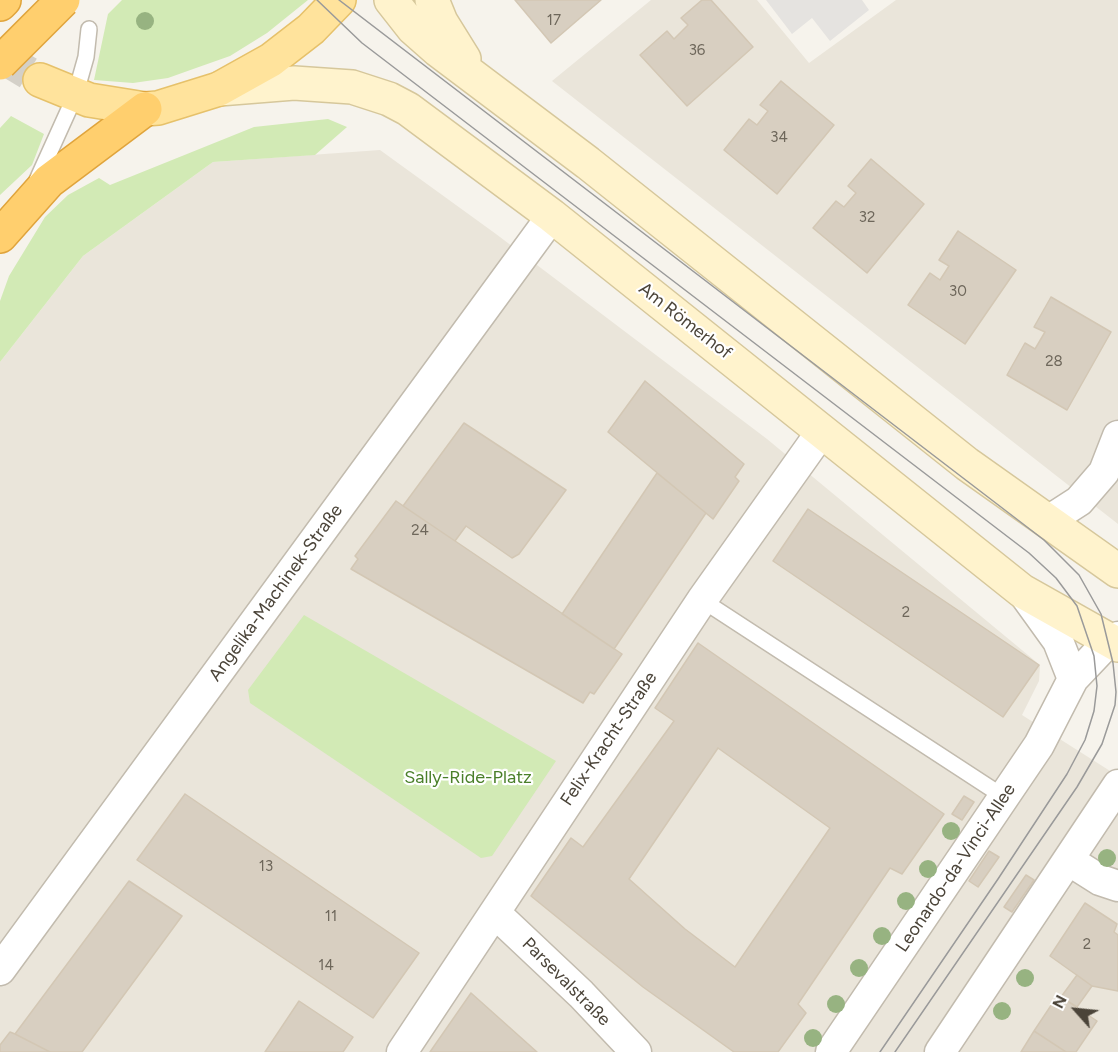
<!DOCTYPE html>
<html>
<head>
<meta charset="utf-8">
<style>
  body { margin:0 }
  #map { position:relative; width:1118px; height:1052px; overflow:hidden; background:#f6f3ec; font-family:Figtree,sans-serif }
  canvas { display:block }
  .north { position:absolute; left:1046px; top:980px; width:60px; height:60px; -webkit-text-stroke:4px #fff; paint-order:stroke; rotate:297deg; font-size:16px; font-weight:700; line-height:24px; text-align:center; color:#4b4439 }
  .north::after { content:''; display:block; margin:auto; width:21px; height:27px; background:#4b4439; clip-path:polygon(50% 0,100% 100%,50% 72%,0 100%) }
</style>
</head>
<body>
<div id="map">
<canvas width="1118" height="1052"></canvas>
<div class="north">N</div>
</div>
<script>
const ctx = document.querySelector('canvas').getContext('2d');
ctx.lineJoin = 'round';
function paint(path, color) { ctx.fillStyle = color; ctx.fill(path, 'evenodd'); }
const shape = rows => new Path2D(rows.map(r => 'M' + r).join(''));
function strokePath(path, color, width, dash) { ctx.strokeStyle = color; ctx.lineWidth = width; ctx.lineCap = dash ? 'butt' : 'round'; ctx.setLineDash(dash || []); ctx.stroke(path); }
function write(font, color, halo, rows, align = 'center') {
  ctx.font = font + ' Figtree,sans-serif'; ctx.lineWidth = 4.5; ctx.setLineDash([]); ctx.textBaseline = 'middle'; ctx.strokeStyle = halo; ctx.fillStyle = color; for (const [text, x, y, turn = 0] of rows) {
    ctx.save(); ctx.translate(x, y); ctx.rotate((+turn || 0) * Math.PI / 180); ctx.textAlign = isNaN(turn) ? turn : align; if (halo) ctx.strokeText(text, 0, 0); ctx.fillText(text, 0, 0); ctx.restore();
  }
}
const residential = shape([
  [651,0,757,0,809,63,896,0,1118,0,1118,524,552,81],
  [380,150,496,234,767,439,1040,665,1039,681,1022,715,1118,776,1118,1052,0,1052,0,362,83,256,213,162]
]);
const green = shape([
  [122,0,308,0,267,33,230,56,196,68,168,78,133,83,94,80,108,14],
  [11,116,44,134,32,165,0,195,0,128],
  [328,119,347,127,315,155,213,162,83,256,0,362,0,301,9,276,45,217,68,195,99,178,110,185,254,127],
  [304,615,556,761,492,856,481,858,250,703,248,690]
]);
const parking = shape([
  [766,0,862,0,869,10,830,41,812,18,792,34]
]);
const building = shape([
  [515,0,601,0,551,43,515,0],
  [702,0,711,0,753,47,687,106,640,55,667,31,674,39,688,25,681,18,702,0],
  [781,81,834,125,777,194,724,150,749,119,757,125,768,111,760,105,781,81],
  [871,159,924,204,867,273,813,228,836,201,844,207,856,193,848,186,871,159],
  [958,231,1016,270,965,344,908,305,930,273,940,280,949,266,939,260,958,231],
  [1051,297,1111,332,1067,410,1007,375,1025,343,1035,349,1045,332,1034,327,1051,297],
  [645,381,744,464,735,477,739,481,713,519,608,432,645,381],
  [464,423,566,490,519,554,512,558,466,526,455,541,403,506,464,423],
  [657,473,706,513,614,649,562,614,657,473],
  [396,501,622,654,594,694,590,692,583,703,351,569,358,559,355,556,396,501],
  [808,509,1039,665,1003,717,773,561,808,509],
  [698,643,944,814,902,874,890,868,798,1004,806,1013,778,1052,734,1052,643,987,531,896,571,838,583,847,674,721,655,708,698,643],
  [718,748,830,828,735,967,685,929,629,879,718,748],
  [185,794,419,953,373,1018,137,860,185,794],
  [964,796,974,802,962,820,952,814,964,796],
  [989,851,999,857,978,887,969,881,989,851],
  [1026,875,1034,880,1012,912,1004,907,1026,875],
  [129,881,182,916,82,1052,50,1052,15,1034,129,881],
  [1085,903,1117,924,1114,932,1118,935,1118,991,1092,986,1050,956,1085,903],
  [1077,975,1092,986,1077,1007,1061,997,1077,975],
  [471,993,499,1018,537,1052,430,1052,471,993],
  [1058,995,1097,1021,1076,1052,1066,1052,1034,1031,1058,995],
  [299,1001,353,1037,343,1052,265,1052,299,1001],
  [1034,1031,1066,1052,1021,1052,1034,1031],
  [10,1032,15,1034,50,1052,0,1052,0,1045,10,1032]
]);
const primaryTunnel = shape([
  [0,56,40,80]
]);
const lane = shape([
  [37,180,75,96,86,57,89,29],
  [702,600,1004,797]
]);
const street = shape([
  [1048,521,1079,501,1104,472,1118,436],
  [1022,591,1058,641,1073,679],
  [1070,861,1100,880,1118,886],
  [495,913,581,994,636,1052],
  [0,970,552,216],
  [402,1052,702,600,822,431],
  [831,1052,1039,745,1073,679,1109,641,1118,637],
  [940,1052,1118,785]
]);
const secondary = shape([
  [391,0,413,28,438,50,588,163,967,464,1118,571],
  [432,0,441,22,464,59],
  [219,89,294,83,352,87,389,99,408,109,552,216,1022,591,1118,645]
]);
const primary = shape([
  [40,80,89,100,145,109,158,108,219,89,271,60,311,29,339,0]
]);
const highway = shape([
  [0,4,4,0],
  [0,236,49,181,145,109]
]);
const tram = shape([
  [317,0,362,43,1029,553,1056,578,1077,606,1094,656,1097,686,1094,711,1085,740,1067,774,998,879,880,1052],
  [339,0,1044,540,1079,575,1101,614,1113,663,1116,692,1115,705,1102,744,1077,787,895,1052]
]);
const highwayBridge = shape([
  [0,63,63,0]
]);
const trees = [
  [145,21],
  [951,831],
  [1107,858],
  [928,869],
  [906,901],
  [882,936],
  [859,968],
  [1025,978],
  [836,1004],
  [1002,1011],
  [813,1038]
];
const numberNames = [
  ["17",554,21],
  ["36",697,51],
  ["34",779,138],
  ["32",867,218],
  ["30",958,292],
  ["28",1054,362],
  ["24",420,531],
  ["2",906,613],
  ["13",266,867],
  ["11",331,917],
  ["2",1087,945],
  ["14",326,966]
];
const streetNames = [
  ["Am Römerhof",685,321,38],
  ["Angelika-Machinek-Straße",276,593,-54],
  ["Felix-Kracht-Straße",609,739,-56],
  ["Leonardo-da-Vinci-Allee",956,868,-56],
  ["Parsevalstraße",566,982,45]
];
const parkNames = [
  ["Sally-Ride-Platz",468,778]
];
paint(residential, '#eae5da');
paint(green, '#d2eab5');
paint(parking, '#e5e3e0');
paint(building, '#d8cfc1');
strokePath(building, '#d3c7b4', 1.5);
strokePath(primaryTunnel, '#d4d0c8', 33, [33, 16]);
strokePath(lane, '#c2bbae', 18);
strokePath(street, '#c2bbae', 33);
strokePath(secondary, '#d6c79b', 36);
strokePath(primary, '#e6c16a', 36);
strokePath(highway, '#e0a43c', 36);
strokePath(lane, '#fff', 15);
strokePath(street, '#fff', 30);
strokePath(secondary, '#fff3cd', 33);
strokePath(primary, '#ffe39c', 33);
strokePath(highway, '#ffcf6e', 33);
strokePath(tram, '#9a9a9a', 1.5);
strokePath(highwayBridge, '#e0a43c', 36, []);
strokePath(highwayBridge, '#ffcf6e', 33);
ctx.fillStyle = '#97b381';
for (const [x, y] of trees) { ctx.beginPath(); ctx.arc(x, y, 9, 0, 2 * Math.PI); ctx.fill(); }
write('15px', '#6e675b', null, numberNames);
write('18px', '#4b4439', '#fff', streetNames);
write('18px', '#4a7f2a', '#fff', parkNames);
</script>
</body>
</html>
